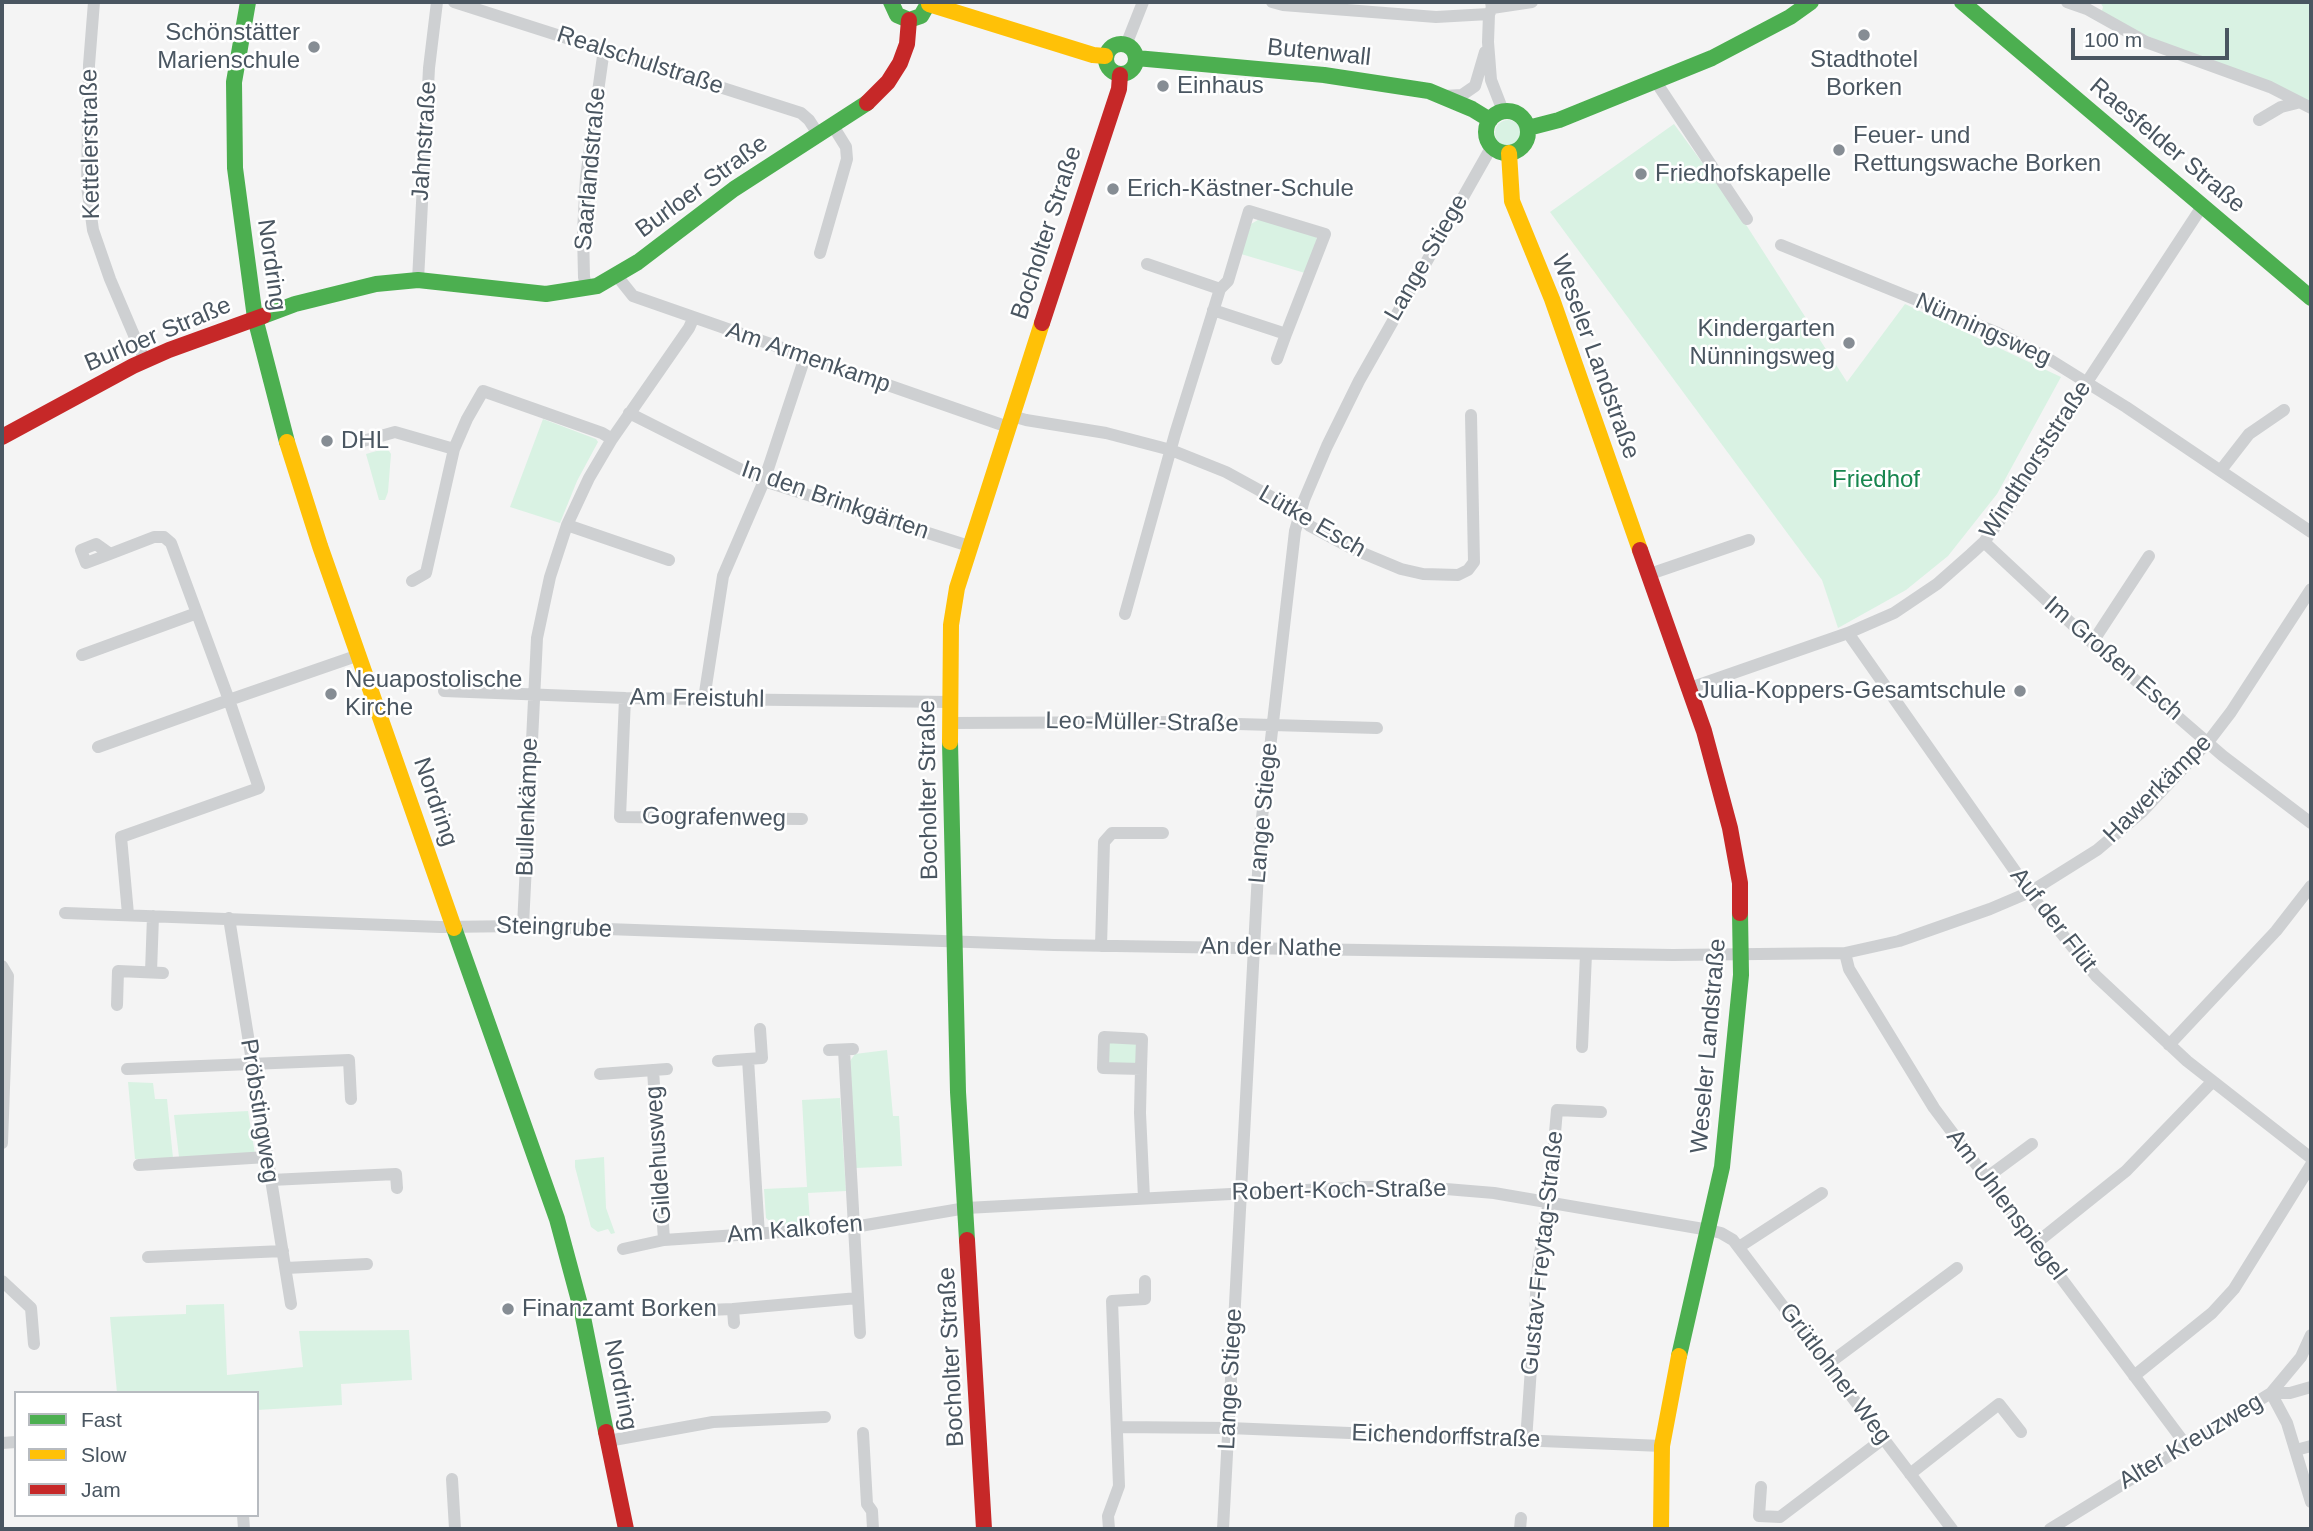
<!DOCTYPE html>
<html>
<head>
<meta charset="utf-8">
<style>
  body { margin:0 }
  #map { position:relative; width:2313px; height:1531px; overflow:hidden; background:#f4f4f4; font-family:Arial,sans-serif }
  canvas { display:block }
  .frame { position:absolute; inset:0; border:4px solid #4a5661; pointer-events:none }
  .legend { position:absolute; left:14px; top:1391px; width:245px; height:126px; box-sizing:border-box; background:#fff; border:2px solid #b7bbc0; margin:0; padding:9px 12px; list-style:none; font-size:21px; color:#4a5661 }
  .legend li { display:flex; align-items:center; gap:14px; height:35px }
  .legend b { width:35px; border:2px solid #b7bbc0 }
  .scale { position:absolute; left:2071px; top:28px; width:158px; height:32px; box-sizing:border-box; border:4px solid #4a5661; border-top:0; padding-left:9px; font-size:21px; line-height:24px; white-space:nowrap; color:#4a5661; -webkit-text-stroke:5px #fff; paint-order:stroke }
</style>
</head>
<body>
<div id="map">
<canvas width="2313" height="1531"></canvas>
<div class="frame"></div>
<ul class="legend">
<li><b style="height:9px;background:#4caf50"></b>Fast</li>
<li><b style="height:9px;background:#ffc107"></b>Slow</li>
<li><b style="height:9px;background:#c62828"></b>Jam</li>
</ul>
<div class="scale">100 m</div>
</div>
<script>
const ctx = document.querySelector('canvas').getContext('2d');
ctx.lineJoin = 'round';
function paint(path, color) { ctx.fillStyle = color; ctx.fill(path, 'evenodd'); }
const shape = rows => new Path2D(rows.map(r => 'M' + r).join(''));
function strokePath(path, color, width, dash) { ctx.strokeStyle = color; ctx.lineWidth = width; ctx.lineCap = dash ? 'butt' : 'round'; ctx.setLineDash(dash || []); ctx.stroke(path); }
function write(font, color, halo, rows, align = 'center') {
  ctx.font = font + ' Arial,sans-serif'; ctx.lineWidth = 5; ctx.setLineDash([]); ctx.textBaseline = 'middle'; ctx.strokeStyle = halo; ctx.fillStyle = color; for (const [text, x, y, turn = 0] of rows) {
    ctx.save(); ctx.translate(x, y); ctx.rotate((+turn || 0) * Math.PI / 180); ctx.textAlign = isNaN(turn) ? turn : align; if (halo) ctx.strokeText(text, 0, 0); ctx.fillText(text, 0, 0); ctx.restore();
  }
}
const green = shape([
  [2100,2,2311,2,2311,103,2175,49,2101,14,2103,7],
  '1495 133a13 13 0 1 1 26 0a13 13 0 1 1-26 0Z',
  [1674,124,1734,206,1847,382,1905,304,2061,377,1997,494,1948,556,1906,590,1838,628,1822,580,1550,212],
  [1263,217,1315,235,1317,239,1305,273,1241,254,1251,224],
  [543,419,596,439,598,442,577,481,560,523,510,507],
  [387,448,391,454,388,492,385,500,379,500,366,454],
  [1108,1043,1136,1043,1136,1064,1107,1063],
  [887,1050,893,1116,899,1116,902,1166,856,1168,850,1061,855,1054],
  [128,1082,153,1083,155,1099,167,1099,173,1158,135,1159],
  [840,1098,846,1191,808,1193,810,1223,774,1225,766,1218,764,1189,807,1187,802,1100],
  [248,1111,255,1154,179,1157,174,1115],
  [604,1157,606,1208,615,1233,611,1234,608,1229,598,1232,591,1227,575,1167,575,1160],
  [224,1304,227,1375,303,1367,299,1331,409,1330,412,1380,341,1384,342,1405,257,1410,257,1393,117,1393,110,1317,186,1314,186,1305]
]);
const street = shape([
  [94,2,89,65,87,186,93,230,110,279,145,361],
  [454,2,801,113,809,120,818,134],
  [1272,2,1283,5,1436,17,1489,14],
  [1491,2,1492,8,1489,14,1488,42,1491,80,1503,111],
  [2067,2,2087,9,2146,42,2270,87,2311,108],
  [1492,8,1532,2],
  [1126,45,1143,2],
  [1656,82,1747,219],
  [1444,96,1462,95,1475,86,1485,52],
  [2259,120,2281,107,2297,103],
  [1781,245,1998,333,2044,356,2126,407,2311,532],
  [820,253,847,159,846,147,833,126],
  [1147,264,1220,289],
  [617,276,633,296,1008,427],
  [418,280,429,68,437,2],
  [587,289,584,277,583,232,586,177,604,49],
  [1277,359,1286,334],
  [629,413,764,481,969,546],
  [1012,416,1026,420,1106,433,1171,450,1226,472,1288,506,1310,526,1353,549,1401,569,1423,574,1458,575,1468,570,1474,562,1471,415],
  [363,441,395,432,454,449],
  [2221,470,2249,434,2284,410],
  [567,525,669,560],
  [1984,542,2088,639,2223,756,2311,823],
  [1650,574,1749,540],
  [412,581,426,573,454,449,467,419,483,391,602,433,612,439],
  [1125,614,1175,434,1220,289,1228,281,1249,211,1325,234,1286,334,1213,310],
  [1848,633,2041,908,2096,976,2187,1061,2311,1158],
  [2092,643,2149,556],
  [82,655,197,613],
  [1690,688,1848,633,1894,613,1937,584,1971,554,1984,542,2003,516,2087,382,2203,205],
  [444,691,625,698,950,702],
  [625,698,620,817,802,819],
  [704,699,723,576,764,481,805,357],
  [950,723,1168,722,1377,728],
  [98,747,229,700,171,543,164,537,154,537,110,554,86,563,81,550,96,544,110,554],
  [65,913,440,927,523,926,1054,945,1673,955,1845,953,1899,941,1990,909,2030,892,2097,850,2142,812,2208,742,2231,712,2311,589],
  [128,914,121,837,259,788,229,700,359,655],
  [229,918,291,1304],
  [523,926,537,638,550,577,567,525,589,478,612,439,689,328,693,319],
  [1101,946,1104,842,1112,833,1163,833],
  [1845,953,1849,969,1934,1108,2186,1445],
  [2,966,8,976,2,1143],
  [151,972,153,916],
  [117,1005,118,971,163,973],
  [2169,1045,2276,931,2311,886],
  [1582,1047,1586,954],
  [829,1050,853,1049],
  [844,1050,860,1333],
  [748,1059,759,1235],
  [718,1061,762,1058,760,1029],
  [127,1069,349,1060,351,1099],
  [1141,1069,1103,1068,1104,1037,1142,1039,1141,1069,1140,1113,1144,1198],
  [653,1070,664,1240],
  [600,1074,667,1069],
  [139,1165,267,1157],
  [1986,1178,2032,1144],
  [271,1180,396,1174,397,1188],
  [2035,1244,2126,1171,2212,1082],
  [1739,1247,1822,1193],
  [623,1249,664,1240,854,1227,966,1208,1363,1187,1434,1188,1494,1193,1709,1230,1721,1233,1733,1240,1952,1529],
  [148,1257,283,1251],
  [286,1268,367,1264],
  [2,1281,31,1308,34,1344],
  [733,1309,858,1298],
  [707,1310,733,1309,734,1323],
  [1828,1364,1957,1268],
  [2134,1376,2212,1313,2234,1289,2311,1165],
  [2271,1393,2287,1423,2311,1502],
  [2271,1393,2290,1393,2311,1387],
  [1117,1427,1229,1428,1662,1446],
  [863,1433,867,1504,872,1511,873,1529],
  [608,1441,713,1422,825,1417],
  [1526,1441,1538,1265,1549,1201,1557,1110,1601,1112],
  [2,1443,16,1442],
  [2296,1450,2311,1446],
  [1910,1474,1999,1404,2021,1432],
  [452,1479,455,1529],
  [1761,1487,1759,1516,1780,1517,1883,1439],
  [243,1515,244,1529],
  [1109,1529,1108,1516,1119,1486,1112,1301,1145,1299,1145,1281],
  [1223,1529,1260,835,1295,531,1304,500,1327,446,1359,381,1492,146],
  [1520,1529,1521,1518],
  [2050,1529,2271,1393,2301,1357,2311,1335]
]);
const fast = shape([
  [248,2,234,82,235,168,255,318,287,442],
  [891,2,897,15,909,20,921,16,929,2],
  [1962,2,2311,298],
  '1106 59a15 15 0 1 1 30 0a15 15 0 1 1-30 0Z',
  [1136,58,1324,75,1429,91,1472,109,1490,120],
  '1486 132a21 21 0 1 1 42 0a21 21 0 1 1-42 0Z',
  [1528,128,1559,120,1712,58,1790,17,1811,2],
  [263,316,295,304,376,284,418,280,546,294,597,286,638,262,734,189,867,103],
  [950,742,958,1092,967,1240],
  [454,928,557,1219,582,1312,606,1432],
  [1679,1356,1722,1167,1741,975,1740,913]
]);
const slow = shape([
  [929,4,1093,55,1105,56],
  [1509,153,1512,201,1552,299,1640,550],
  [287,442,320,546,454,928],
  [950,742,951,625,957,588,1042,323],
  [1661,1529,1662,1446,1679,1356]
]);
const jam = shape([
  [867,103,888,82,900,63,907,44,909,20],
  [1042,323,1119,89,1120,75],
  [2,437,133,366,169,350,263,316],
  [1640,550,1704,731,1730,828,1740,883,1740,913],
  [967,1240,984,1529],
  [606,1432,626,1529]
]);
const markers = [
  [1864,35,7,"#868d94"],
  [314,47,7,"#868d94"],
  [1163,86,7,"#868d94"],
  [1839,150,7,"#868d94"],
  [1641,174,7,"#868d94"],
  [1113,189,7,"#868d94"],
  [1849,343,7,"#868d94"],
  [327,441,7,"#868d94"],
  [2020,691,7,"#868d94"],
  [331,694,7,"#868d94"],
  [508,1309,7,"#868d94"]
];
const poiNames = [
  ["Schönstätter",300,33,"right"],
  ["Marienschule",300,61,"right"],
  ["Stadthotel",1864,60,"center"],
  ["Borken",1864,88,"center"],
  ["Einhaus",1177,86],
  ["Feuer- und",1853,136],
  ["Rettungswache Borken",1853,164],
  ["Friedhofskapelle",1655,174],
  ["Erich-Kästner-Schule",1127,189],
  ["Kindergarten",1835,329,"right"],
  ["Nünningsweg",1835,357,"right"],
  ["DHL",341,441],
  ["Neuapostolische",345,680],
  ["Kirche",345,708],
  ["Julia-Koppers-Gesamtschule",2006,691,"right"],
  ["Finanzamt Borken",522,1309]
];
const streetNames = [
  ["Butenwall",1319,53,6],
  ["Realschulstraße",640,61,18],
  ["Jahnstraße",425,141,-86],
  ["Kettelerstraße",91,144,-91],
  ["Raesfelder Straße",2167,146,40],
  ["Saarlandstraße",591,169,-85],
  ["Burloer Straße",702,187,-36],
  ["Bocholter Straße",1047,233,-72],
  ["Lange Stiege",1427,258,-60],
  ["Nordring",271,265,82],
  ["Nünningsweg",1983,330,24],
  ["Burloer Straße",158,335,-23],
  ["Weseler Landstraße",1595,357,70],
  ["Am Armenkamp",808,358,19],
  ["Windthorststraße",2036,460,-57],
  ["In den Brinkgärten",835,501,19],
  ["Lütke Esch",1312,522,30],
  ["Im Großen Esch",2113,659,41],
  ["Am Freistuhl",697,699,1],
  ["Leo-Müller-Straße",1142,723,1],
  ["Hawerkämpe",2158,789,-45],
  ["Bocholter Straße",929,790,-91],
  ["Nordring",435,802,71],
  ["Bullenkämpe",528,807,-88],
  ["Lange Stiege",1264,813,-85],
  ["Gografenweg",714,818,1],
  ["Auf der Flüt",2053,920,52],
  ["Steingrube",554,928,2],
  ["An der Nathe",1271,948,1],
  ["Weseler Landstraße",1709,1046,-85],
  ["Pröbstingweg",259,1111,81],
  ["Gildehusweg",659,1155,-94],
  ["Robert-Koch-Straße",1339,1191,-1],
  ["Am Uhlenspiegel",2006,1205,53],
  ["Am Kalkofen",795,1230,-5],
  ["Gustav-Freytag-Straße",1543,1253,-84],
  ["Bocholter Straße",952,1357,-93],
  ["Grütlohner Weg",1835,1374,53],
  ["Lange Stiege",1231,1379,-87],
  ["Nordring",620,1385,79],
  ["Eichendorffstraße",1446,1437,2],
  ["Alter Kreuzweg",2191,1442,-31]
];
const parkNames = [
  ["Friedhof",1876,480]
];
paint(green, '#d9f2e3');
strokePath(street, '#ced0d2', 12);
strokePath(fast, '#4caf50', 16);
strokePath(slow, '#ffc107', 16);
strokePath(jam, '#c62828', 16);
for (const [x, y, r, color] of markers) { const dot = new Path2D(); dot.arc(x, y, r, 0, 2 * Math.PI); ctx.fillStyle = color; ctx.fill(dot); strokePath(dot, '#fff', 2.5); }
write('24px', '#4a5661', '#fff', poiNames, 'left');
write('24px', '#4a5661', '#fff', streetNames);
write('24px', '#17864f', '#fff', parkNames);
</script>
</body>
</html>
